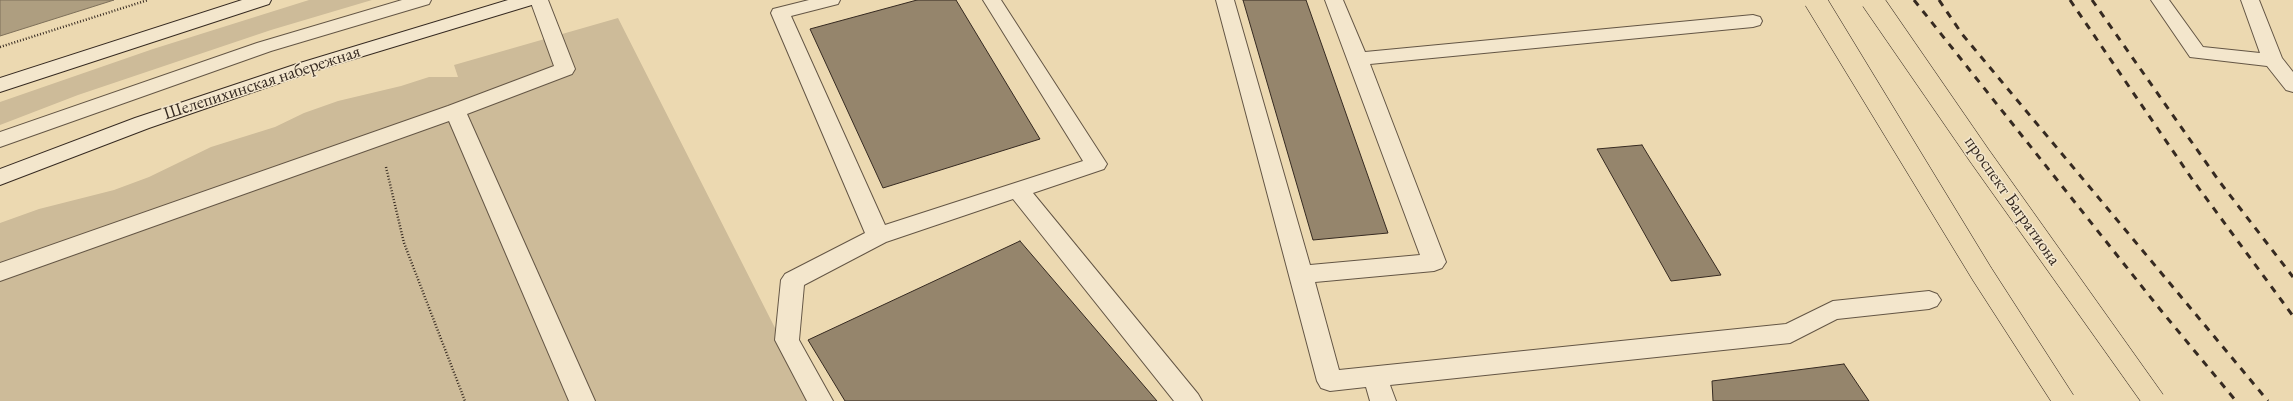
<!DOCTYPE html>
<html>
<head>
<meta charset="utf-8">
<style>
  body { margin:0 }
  canvas { display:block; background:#ecd9b1 }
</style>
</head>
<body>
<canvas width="2293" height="401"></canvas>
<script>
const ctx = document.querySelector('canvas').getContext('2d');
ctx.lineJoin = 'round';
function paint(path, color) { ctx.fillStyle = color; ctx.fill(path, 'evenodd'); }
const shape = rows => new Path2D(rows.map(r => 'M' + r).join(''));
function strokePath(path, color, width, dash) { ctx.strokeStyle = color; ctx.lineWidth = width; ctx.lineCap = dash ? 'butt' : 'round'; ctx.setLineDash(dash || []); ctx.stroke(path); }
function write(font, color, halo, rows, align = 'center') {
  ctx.font = font + ' "EB Garamond",serif'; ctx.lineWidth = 3; ctx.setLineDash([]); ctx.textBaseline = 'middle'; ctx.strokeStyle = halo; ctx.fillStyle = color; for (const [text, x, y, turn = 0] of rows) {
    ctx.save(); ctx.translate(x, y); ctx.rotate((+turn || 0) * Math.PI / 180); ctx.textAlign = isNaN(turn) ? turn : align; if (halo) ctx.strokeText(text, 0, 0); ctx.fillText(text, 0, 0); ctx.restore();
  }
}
const green = shape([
  [309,0,372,0,271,30,78,95,0,125,0,102,153,49],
  [618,18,812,401,0,401,0,223,39,209,114,190,149,177,211,147,275,127,304,113,338,101,401,86,429,77,458,77,454,65]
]);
const water = shape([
  [0,0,114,0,0,36,0,0]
]);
const building = shape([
  [917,0,956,0,1040,139,883,188,810,29,917,0],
  [1243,0,1306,0,1388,233,1313,240,1243,0],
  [1642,145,1721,275,1671,281,1597,149,1642,145],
  [1020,241,1157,401,845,401,808,340,1020,241],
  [1844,364,1869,401,1713,401,1712,381,1844,364]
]);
const path = shape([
  [0,47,148,0],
  [386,167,404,243,465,401]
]);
const service = shape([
  [530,0,548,0,575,69,572,74,467,114,595,401,569,401,449,121,0,281,0,263,448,106,554,66,530,0],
  [809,0,840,0,838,4,791,16,885,225,1083,161,983,0,1001,0,1107,164,1104,169,1033,193,1198,394,1202,401,1174,401,1013,199,886,242,804,285,799,340,833,401,807,401,775,340,781,280,785,274,865,233,771,13,773,9,809,0],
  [1216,0,1234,0,1310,265,1420,255,1325,0,1343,0,1365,52,1753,15,1760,17,1762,21,1760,25,1753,27,1370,64,1446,262,1442,268,1434,271,1315,282,1339,370,1786,324,1833,301,1929,291,1937,294,1941,300,1937,306,1929,309,1837,319,1790,343,1390,385,1396,401,1370,401,1366,387,1330,391,1321,388,1317,381,1216,0],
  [2151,0,2169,0,2203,47,2260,53,2241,0,2259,0,2282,58,2293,72,2293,92,2286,90,2267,66,2190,57,2151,0]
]);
const tertiary = shape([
  [402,0,431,0,429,4,271,51,0,147,0,132,257,43,402,0]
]);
const secondary = shape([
  [242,0,271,0,269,4,0,92,0,78,242,0],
  [508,0,537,0,535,4,314,71,149,128,0,185,0,169,135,118,300,63,508,0]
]);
const rail = shape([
  [1914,0,2159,308,2236,401],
  [1939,0,1962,34,2268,401],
  [2070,0,2192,179,2293,316],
  [2092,0,2219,181,2293,277]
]);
const primaryBridge = shape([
  [1815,0,1982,274,2064,401],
  [1872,0,1979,155,2154,401]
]);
const streetNames = [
  ["Шелепихинская набережная",262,83,-18],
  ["проспект Багратиона",2012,201,55]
];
paint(green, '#cdbb99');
paint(water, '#ae9e80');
strokePath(water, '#7e705a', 1);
paint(building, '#95856c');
strokePath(building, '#362a21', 1);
strokePath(service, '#645645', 2);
strokePath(tertiary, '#645645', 2);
strokePath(secondary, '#362a21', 2);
strokePath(path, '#362a21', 2.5, [1, 2]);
paint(service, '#f3e6cc');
paint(tertiary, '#f3e6cc');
paint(secondary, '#f3e6cc');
strokePath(rail, '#362a21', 3, [7, 7]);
strokePath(primaryBridge, '#362a21', 23, []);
strokePath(primaryBridge, '#ecd9b1', 22);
write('18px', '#362a21', '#f3e6cc', streetNames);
</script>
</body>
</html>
